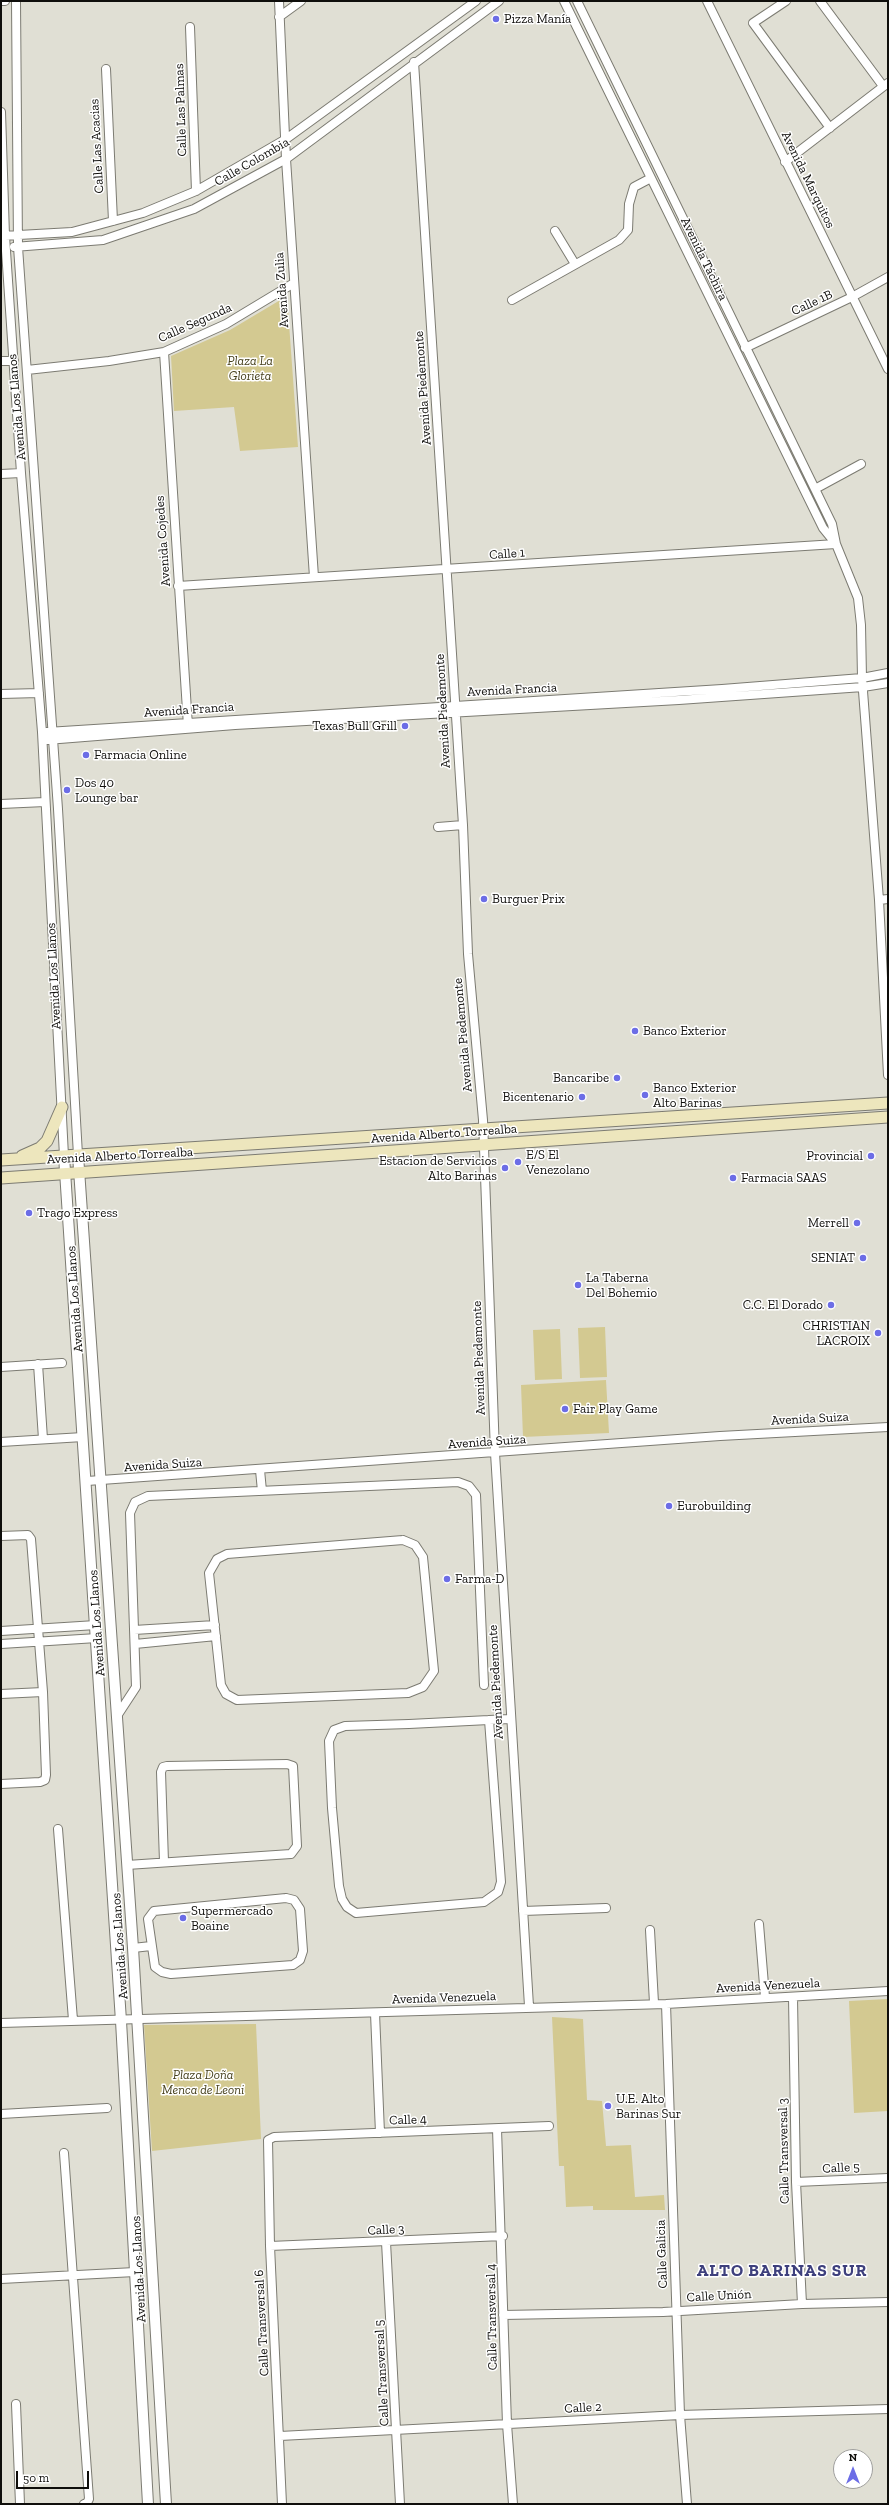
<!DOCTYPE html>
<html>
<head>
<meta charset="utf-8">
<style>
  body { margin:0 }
  #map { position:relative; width:889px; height:2505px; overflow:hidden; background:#e0dfd4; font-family:"Zilla Slab",serif }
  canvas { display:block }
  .frame { position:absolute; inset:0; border:2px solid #0f0e0b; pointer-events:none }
  .north { position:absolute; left:833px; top:2449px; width:40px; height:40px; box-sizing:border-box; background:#fff; border:1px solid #9f9f9d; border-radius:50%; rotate:0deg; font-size:11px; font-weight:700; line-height:16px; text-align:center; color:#0f0e0b }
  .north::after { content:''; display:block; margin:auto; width:14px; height:18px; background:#6c6de6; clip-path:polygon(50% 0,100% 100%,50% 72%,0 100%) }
  .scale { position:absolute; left:16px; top:2471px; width:73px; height:18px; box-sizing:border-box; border:2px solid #0f0e0b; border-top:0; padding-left:5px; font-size:12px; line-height:14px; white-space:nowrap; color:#0f0e0b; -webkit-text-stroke:3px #fff; paint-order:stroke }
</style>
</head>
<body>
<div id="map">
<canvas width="889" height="2505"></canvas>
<div class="frame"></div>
<div class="north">N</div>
<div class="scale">50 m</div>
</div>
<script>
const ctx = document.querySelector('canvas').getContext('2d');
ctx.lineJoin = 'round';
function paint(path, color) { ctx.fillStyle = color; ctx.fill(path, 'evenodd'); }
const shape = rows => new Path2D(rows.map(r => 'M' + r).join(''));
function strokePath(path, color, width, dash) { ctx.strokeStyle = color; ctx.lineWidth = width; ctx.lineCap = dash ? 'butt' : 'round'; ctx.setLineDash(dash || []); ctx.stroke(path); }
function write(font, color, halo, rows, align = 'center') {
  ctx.font = font + ' "Zilla Slab",serif'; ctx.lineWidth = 3; ctx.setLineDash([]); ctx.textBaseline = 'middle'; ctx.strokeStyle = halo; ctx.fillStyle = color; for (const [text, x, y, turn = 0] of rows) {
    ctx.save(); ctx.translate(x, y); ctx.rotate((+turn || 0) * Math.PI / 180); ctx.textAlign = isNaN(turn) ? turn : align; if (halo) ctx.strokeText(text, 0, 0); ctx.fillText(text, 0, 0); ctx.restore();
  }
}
const green = shape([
  [287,296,298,447,240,451,234,407,174,411,171,356,230,330],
  [605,1327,607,1377,580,1378,578,1328],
  [560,1329,562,1379,535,1380,533,1330],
  [606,1380,609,1433,523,1437,521,1385],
  [888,1999,888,2111,854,2113,849,2001],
  [552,2017,583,2019,587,2100,602,2101,606,2146,631,2145,635,2197,664,2195,665,2210,593,2210,593,2206,566,2207,564,2166,559,2166],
  [256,2024,261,2139,152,2151,144,2025]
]);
const minor = shape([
  [1,1,5,1],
  [16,1,18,247,58,809,78,1155],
  [279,1,286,159,314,577],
  [564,1,823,528,836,544,832,524,815,489,577,1],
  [707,1,888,369],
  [786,1,753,23,830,128],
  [820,1,883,86],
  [279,17,301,1],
  [190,27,196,191],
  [414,62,463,825,468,954,483,1120,495,1453,529,2006],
  [106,69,113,221],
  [1,112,5,236,21,473,42,732,64,1156],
  [785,162,888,83],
  [555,231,575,264],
  [1,236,72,232,143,213,196,191,286,139,476,1],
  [14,247,103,240,194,209,286,159,499,1],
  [512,300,619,240,628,230,629,204,634,187,651,178],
  [745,348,852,297,888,277],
  [164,352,188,726],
  [1,361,14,361],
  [27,370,109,361,164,352,226,324,294,283],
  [1,474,21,473],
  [815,489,861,464],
  [178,586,836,544,858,598,861,625,862,678,879,900,888,1075],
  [1,694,39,693],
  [47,732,722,689,862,678,888,673],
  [47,740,235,725,679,700,863,687,888,683],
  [1,804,45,802],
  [438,827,463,825],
  [879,900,888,899],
  [38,1364,43,1439],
  [1,1367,62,1363],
  [1,1442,83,1437],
  [260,1470,262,1491],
  [87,1481,720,1436,888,1427],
  [1,1536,28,1535,31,1539,43,1692,46,1775,45,1780,40,1782,1,1784],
  [403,1540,415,1545,423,1557,434,1671,423,1687,408,1693,237,1700,226,1694,221,1685,209,1573,217,1559,227,1554,403,1540],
  [134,1630,215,1625],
  [1,1631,96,1625],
  [1,1644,97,1638],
  [135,1644,216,1636],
  [1,1694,43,1692],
  [117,1716,136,1687,130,1513,135,1502,148,1496,458,1482,469,1486,476,1495,484,1685],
  [489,1720,501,1882,498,1892,484,1902,356,1913,347,1907,342,1899,339,1886,332,1808,329,1741,334,1730,345,1726,409,1724,489,1720,510,1719],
  [58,1829,73,2020],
  [127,1865,291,1854,297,1846,293,1766,287,1764,167,1766,163,1767,161,1772,164,1862],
  [286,1898,294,1900,300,1909,303,1951,300,1960,293,1965,171,1974,162,1972,155,1967,148,1919,154,1911,286,1898],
  [523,1911,606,1908],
  [759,1924,765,1997],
  [650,1930,654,2003],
  [133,1948,151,1946],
  [793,1997,796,2182,802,2304],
  [666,2004,680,2415,687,2504],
  [375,2013,380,2133],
  [1,2023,666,2004,888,1991],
  [1,2114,107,2108],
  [497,2129,507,2424,513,2504],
  [64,2153,89,2499,87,2503,84,2504],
  [796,2182,888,2178],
  [386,2242,400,2504],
  [270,2246,503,2236],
  [1,2279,135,2272],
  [503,2315,663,2312,802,2304,888,2302],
  [16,2404,20,2504],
  [280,2436,680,2415,888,2409],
  [282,2504,270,2246,268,2140,274,2137,549,2126]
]);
const tertiary = shape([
  [78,1155,133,1948,166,2504],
  [64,1156,121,2021,148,2504]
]);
const secondary = shape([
  [22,1156,40,1148,47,1141,62,1107],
  [1,1160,888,1103],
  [1,1178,888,1117]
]);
const markers = [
  [496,19,4,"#6c6de6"],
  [405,726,4,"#6c6de6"],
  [86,755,4,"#6c6de6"],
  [67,790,4,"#6c6de6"],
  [484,899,4,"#6c6de6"],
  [635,1031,4,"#6c6de6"],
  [617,1078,4,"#6c6de6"],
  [645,1095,4,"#6c6de6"],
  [582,1097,4,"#6c6de6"],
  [871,1156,4,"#6c6de6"],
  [518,1162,4,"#6c6de6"],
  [505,1168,4,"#6c6de6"],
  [733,1178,4,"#6c6de6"],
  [29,1213,4,"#6c6de6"],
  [857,1223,4,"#6c6de6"],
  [863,1258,4,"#6c6de6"],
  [578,1285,4,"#6c6de6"],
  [831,1305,4,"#6c6de6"],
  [878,1333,4,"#6c6de6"],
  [565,1409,4,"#6c6de6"],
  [669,1506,4,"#6c6de6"],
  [447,1579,4,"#6c6de6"],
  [183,1918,4,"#6c6de6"],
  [608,2106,4,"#6c6de6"]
];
const poiNames = [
  ["Pizza Manía",504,19],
  ["Texas Bull Grill",397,726,"right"],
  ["Farmacia Online",94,755],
  ["Dos 40",75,783],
  ["Lounge bar",75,798],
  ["Burguer Prix",492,899],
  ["Banco Exterior",643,1031],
  ["Bancaribe",609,1078,"right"],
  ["Banco Exterior",653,1088],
  ["Alto Barinas",653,1103],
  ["Bicentenario",574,1097,"right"],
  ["E/S El",526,1155],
  ["Venezolano",526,1170],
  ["Provincial",863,1156,"right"],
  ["Estacion de Servicios",497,1161,"right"],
  ["Alto Barinas",497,1176,"right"],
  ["Farmacia SAAS",741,1178],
  ["Trago Express",37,1213],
  ["Merrell",849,1223,"right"],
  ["SENIAT",855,1258,"right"],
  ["La Taberna",586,1278],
  ["Del Bohemio",586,1293],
  ["C.C. El Dorado",823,1305,"right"],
  ["CHRISTIAN",870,1326,"right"],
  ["LACROIX",870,1341,"right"],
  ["Fair Play Game",573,1409],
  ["Eurobuilding",677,1506],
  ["Farma-D",455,1579],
  ["Supermercado",191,1911],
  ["Boaine",191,1926],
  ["U.E. Alto",616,2099],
  ["Barinas Sur",616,2114]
];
const streetNames = [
  ["Calle Las Palmas",181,110,-92],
  ["Calle Las Acacias",97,146,-93],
  ["Calle Colombia",252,162,-30],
  ["Avenida Marquitos",808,180,64],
  ["Avenida Táchira",704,259,64],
  ["Avenida Zulia",282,290,-94],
  ["Calle 1B",812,303,-25],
  ["Calle Segunda",195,323,-24],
  ["Avenida Piedemonte",423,388,-94],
  ["Avenida Los Llanos",17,407,-95],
  ["Avenida Cojedes",163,541,-94],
  ["Calle 1",507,554,-4],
  ["Avenida Francia",512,690,-3],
  ["Avenida Francia",189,710,-4],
  ["Avenida Piedemonte",443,711,-93],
  ["Avenida Los Llanos",54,976,-93],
  ["Avenida Piedemonte",463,1035,-95],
  ["Avenida Alberto Torrealba",444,1134,-4],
  ["Avenida Alberto Torrealba",120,1156,-3],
  ["Avenida Los Llanos",75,1299,-94],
  ["Avenida Piedemonte",479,1358,-92],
  ["Avenida Suiza",810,1419,-3],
  ["Avenida Suiza",487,1442,-4],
  ["Avenida Suiza",163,1465,-4],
  ["Avenida Los Llanos",97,1623,-94],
  ["Avenida Piedemonte",496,1682,-93],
  ["Avenida Los Llanos",120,1946,-94],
  ["Avenida Venezuela",768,1986,-3],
  ["Avenida Venezuela",444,1998,-2],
  ["Calle 4",408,2120,-2],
  ["Calle Transversal 3",784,2151,-91],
  ["Calle 5",841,2168,-3],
  ["Calle 3",386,2230,-3],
  ["Calle Galicia",662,2254,-92],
  ["Avenida Los Llanos",139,2269,-93],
  ["Calle Unión",719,2296,-3],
  ["Calle Transversal 4",492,2317,-91],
  ["Calle Transversal 6",262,2323,-93],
  ["Calle Transversal 5",382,2373,-93],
  ["Calle 2",583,2408,-3]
];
const parkNames = [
  ["Plaza La",250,361],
  ["Glorieta",250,376],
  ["Plaza Doña",203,2075],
  ["Menca de Leoni",203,2090]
];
const districtNames = [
  ["ALTO BARINAS SUR",782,2271]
];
paint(green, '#d3c991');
strokePath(minor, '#7c7b72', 10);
strokePath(tertiary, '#7c7b72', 12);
strokePath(secondary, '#7c7b72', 13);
strokePath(minor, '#fff', 8);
strokePath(tertiary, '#fff', 10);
strokePath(secondary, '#ede6bd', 11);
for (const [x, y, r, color] of markers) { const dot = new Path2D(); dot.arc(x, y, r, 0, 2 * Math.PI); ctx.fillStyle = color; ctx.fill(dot); strokePath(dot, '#fff', 1.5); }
write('13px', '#0f0e0b', '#fff', poiNames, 'left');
write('13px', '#0f0e0b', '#fff', streetNames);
write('italic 13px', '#453f1b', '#fff', parkNames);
ctx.letterSpacing = '1px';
write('bold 17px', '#3e407d', '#fff', districtNames);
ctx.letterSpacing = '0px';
</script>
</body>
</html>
